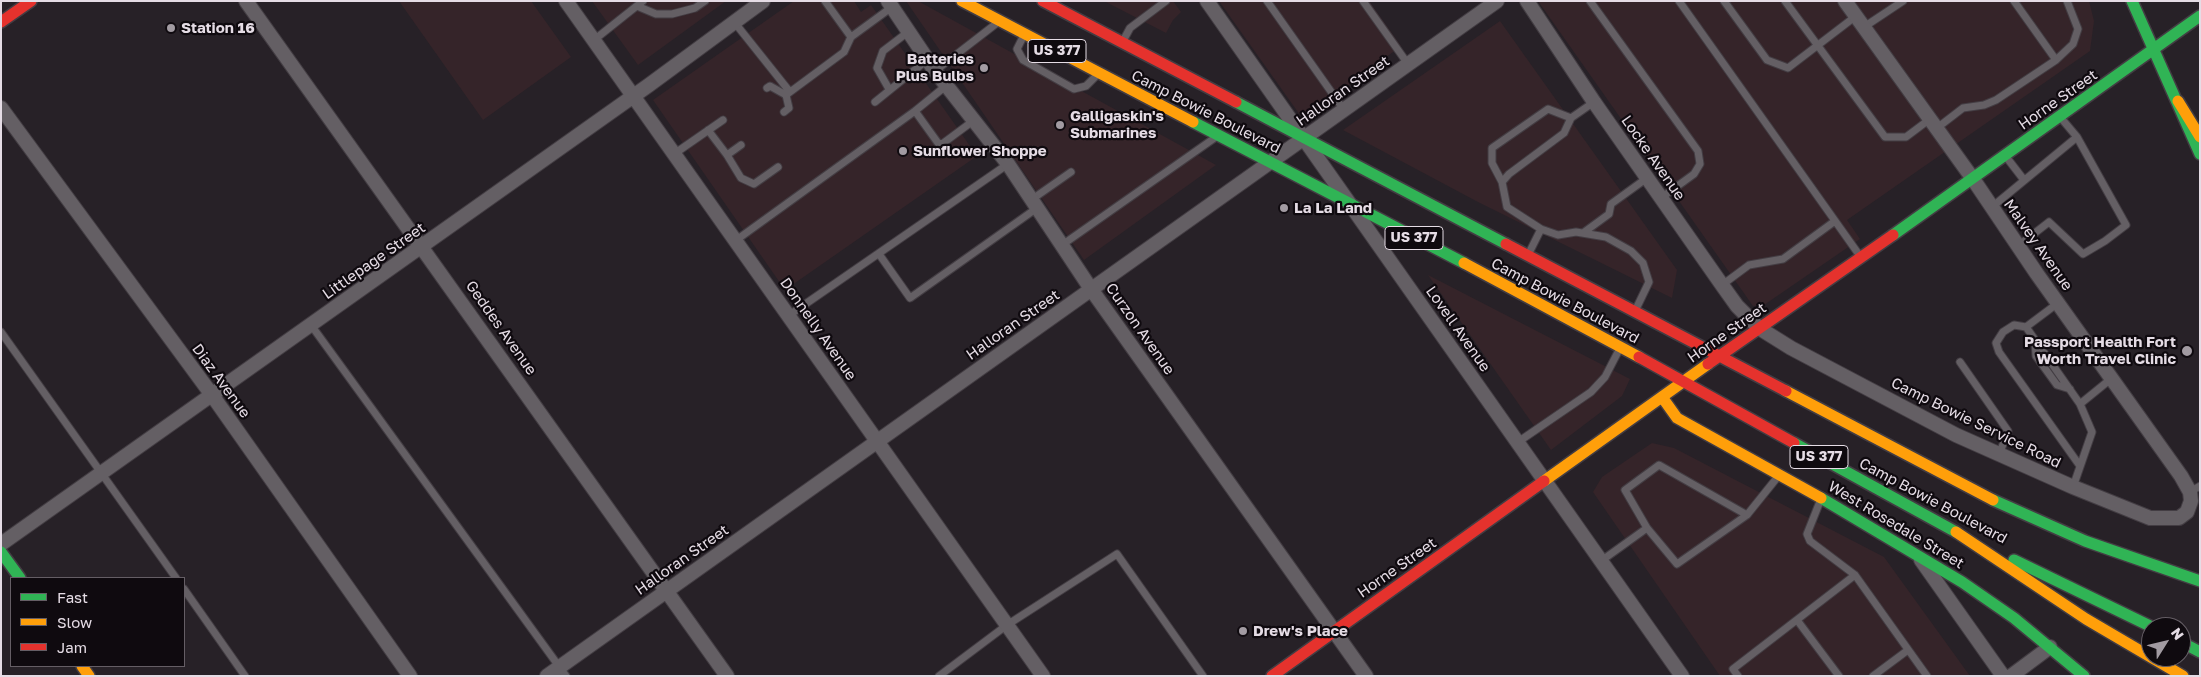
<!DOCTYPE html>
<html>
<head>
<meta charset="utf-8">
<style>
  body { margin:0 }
  #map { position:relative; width:2201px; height:677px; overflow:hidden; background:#272127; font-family:"Golos Text",sans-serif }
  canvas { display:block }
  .frame { position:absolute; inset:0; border:2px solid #e5dce5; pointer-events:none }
  .legend { position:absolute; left:10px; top:577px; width:175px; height:90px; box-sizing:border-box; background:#0f0a0f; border:1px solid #655e65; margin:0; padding:6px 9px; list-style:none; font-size:15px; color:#e5dce5 }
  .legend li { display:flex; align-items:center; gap:10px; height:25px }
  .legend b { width:25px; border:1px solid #655e65 }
  .north { position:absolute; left:2141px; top:617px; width:50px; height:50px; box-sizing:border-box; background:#0f0a0f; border:1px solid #655e65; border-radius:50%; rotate:54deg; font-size:14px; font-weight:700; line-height:20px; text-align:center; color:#e5dce5 }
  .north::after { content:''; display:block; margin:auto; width:18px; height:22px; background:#a29ba2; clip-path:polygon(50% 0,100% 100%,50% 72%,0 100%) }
</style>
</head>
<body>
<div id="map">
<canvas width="2201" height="677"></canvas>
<div class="frame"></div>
<ul class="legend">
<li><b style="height:6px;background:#30b455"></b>Fast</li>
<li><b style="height:6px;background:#ff9f0a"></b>Slow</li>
<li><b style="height:6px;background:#e5322d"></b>Jam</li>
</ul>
<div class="north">N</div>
</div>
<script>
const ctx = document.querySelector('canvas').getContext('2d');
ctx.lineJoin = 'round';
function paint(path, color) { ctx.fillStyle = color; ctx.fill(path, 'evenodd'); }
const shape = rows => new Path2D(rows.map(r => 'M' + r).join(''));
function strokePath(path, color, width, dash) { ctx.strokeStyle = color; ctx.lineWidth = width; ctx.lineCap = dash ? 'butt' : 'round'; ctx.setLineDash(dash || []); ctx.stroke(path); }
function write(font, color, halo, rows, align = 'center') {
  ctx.font = font + ' "Golos Text",sans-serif'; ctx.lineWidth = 4.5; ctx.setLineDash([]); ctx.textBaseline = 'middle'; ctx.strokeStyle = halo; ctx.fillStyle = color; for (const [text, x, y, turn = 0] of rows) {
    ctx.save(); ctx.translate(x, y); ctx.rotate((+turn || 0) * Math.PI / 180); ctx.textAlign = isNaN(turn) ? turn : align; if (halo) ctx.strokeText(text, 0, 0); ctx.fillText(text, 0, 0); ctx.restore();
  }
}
const commercial = shape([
  [399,1,531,1,571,57,483,120],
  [592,1,726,1,638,65],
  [794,1,854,1,861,12,871,5,977,156,785,290,653,100],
  [906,1,918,1,1216,165,1084,260],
  [1104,1,1173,1,1181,12,1173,20,1166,33],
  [1219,1,1369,1,1401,46,1306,117,1300,115],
  [1538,1,2089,1,2094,21,2090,51,1847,220,1860,239,1764,305,1753,306],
  [1500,21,1677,270,1672,298,1478,202,1343,130],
  [1428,275,1630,379,1622,396,1551,450],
  [1652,443,1674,448,1884,557,1970,676,1720,676,1593,492,1602,477]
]);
const lane = shape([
  [825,1,851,37,892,7],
  [1267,1,1344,110],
  [1363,1,1408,64],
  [1590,1,1698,151,1700,164,1694,174,1661,198],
  [1679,1,1860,256],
  [1724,1,1767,60,1788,68,1856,16],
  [1785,1,1885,137,1906,137,1930,119],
  [2014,1,2056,60],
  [637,6,656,14,672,14,695,8,705,1],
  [735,23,790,92],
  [1864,27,1903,1],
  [1023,37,1017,49,1023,60,1074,89,1086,86,1096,76],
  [594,40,643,1],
  [1123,41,1130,28,1166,1],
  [935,71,997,23],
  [767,88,770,86,786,95,844,52,851,37],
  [889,89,877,68,883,51,908,32],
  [875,102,927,60],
  [915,111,938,143,942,144,973,121],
  [784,112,789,108,786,95],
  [2061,118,2077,137],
  [1937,128,1963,108,1984,105,1996,100,2056,60,2073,44,2078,29,2067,1],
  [708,130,727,155,741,145],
  [674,154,723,120],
  [727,155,741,178,754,184,778,167],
  [2007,158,2024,180],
  [1502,182,1509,174,1564,133,1571,118,1594,102],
  [1031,200,1071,172],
  [1992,207,2077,137,2126,225,2105,241,2083,254,2049,222,2018,246],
  [1541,229,1507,207,1502,182,1492,163,1492,148,1548,109,1571,118],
  [1583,233,1609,214,1611,204,1647,178],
  [735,241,915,111,947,85],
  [1062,245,1216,137],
  [1529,253,1541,229,1558,235,1576,232,1606,237,1631,251,1643,263,1649,282,1636,309],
  [879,254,910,298,1037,208],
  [1722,285,1749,265,1783,259,1835,221],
  [2058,303,2026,327,2080,404,2092,432,2073,487],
  [788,316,1008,164],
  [311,325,566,676],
  [2026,327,2014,325,2003,332,1996,343,1999,352,2080,466],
  [1,332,176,578],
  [2035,341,2036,356,2057,385,2070,389],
  [1960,362,2008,431,1999,455],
  [2080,404,2112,378],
  [1518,442,1591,392,1605,377,1619,350],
  [2190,492,2200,486],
  [1647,528,1677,564,1747,515],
  [1601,561,1647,528,1625,490,1659,465,1747,515,1780,474],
  [1855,575,1927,676],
  [184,589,245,676],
  [1797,620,1839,676],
  [939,676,1007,625,1117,554,1203,676],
  [1738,676,1733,669,1855,575,1810,541,1807,534,1821,499],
  [1873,676,1908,650]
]);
const street = shape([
  [246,1,727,676],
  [566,1,1043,676],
  [888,1,935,71,1008,164,1091,289,1366,676],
  [1207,1,1682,676],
  [1527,1,1594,102,1722,285,1737,306,1759,328,1791,348,1956,435,2073,487,2150,518,2179,518,2187,512,2191,501,2190,492,2181,476,2037,274,1973,179,1845,1],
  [1,108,212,395,410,676],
  [1,544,649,85,763,1],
  [1921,560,2003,676],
  [547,676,1497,1],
  [2011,676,2050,647]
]);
const fast = shape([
  [2132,1,2200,154],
  [1236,102,1506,244],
  [1193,122,1464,263],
  [1893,235,2200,16],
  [1794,443,1956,532],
  [1821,498,1962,582,2014,618,2084,676],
  [1993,500,2085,541,2200,581],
  [1,552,20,578],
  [2014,560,2152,627],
  [2181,642,2200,652]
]);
const slow = shape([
  [962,1,1193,122],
  [2178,101,2200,137],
  [1464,263,1639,357],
  [1786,391,1993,500],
  [1662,397,1677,418,1821,498],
  [1544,481,1708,364],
  [1956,532,2086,619,2183,676],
  [82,666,89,676]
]);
const jam = shape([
  [1043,1,1236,102],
  [1,22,31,1],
  [1506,244,1786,391],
  [1639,357,1794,443],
  [1708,364,1893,235],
  [1272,676,1544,481]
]);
const markers = [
  [171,28,5,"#a29ba2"],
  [984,68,5,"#a29ba2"],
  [1060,125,5,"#a29ba2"],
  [903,151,5,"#a29ba2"],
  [1284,208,5,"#a29ba2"],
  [2187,351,6,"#a29ba2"],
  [1243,631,5,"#a29ba2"]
];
const shields = [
  [1057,51,58],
  [1414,238,58],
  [1819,457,58]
];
const shieldNames = [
  ["US 377",1057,51],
  ["US 377",1414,238],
  ["US 377",1819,457]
];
const poiNames = [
  ["Station 16",181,28],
  ["Batteries",974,59,"right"],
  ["Plus Bulbs",974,76,"right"],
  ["Galligaskin's",1070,116],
  ["Submarines",1070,133],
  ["Sunflower Shoppe",913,151],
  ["La La Land",1294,208],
  ["Passport Health Fort",2176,342,"right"],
  ["Worth Travel Clinic",2176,359,"right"],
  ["Drew's Place",1253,631]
];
const streetNames = [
  ["Halloran Street",1343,91,-35],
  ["Horne Street",2058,100,-35],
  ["Camp Bowie Boulevard",1206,112,27],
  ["Locke Avenue",1653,158,55],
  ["Malvey Avenue",2038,245,55],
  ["Littlepage Street",374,261,-35],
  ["Camp Bowie Boulevard",1565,301,28],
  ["Halloran Street",1013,325,-35],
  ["Geddes Avenue",501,328,55],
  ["Donnelly Avenue",818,329,55],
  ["Curzon Avenue",1140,329,55],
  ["Lovell Avenue",1458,329,55],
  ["Horne Street",1727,333,-35],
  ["Diaz Avenue",221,381,54],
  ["Camp Bowie Service Road",1976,423,26],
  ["Camp Bowie Boulevard",1933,501,28],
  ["West Rosedale Street",1896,525,31],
  ["Halloran Street",682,560,-35],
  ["Horne Street",1397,568,-35]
];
paint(commercial, '#352429');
strokePath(lane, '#433d43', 9);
strokePath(street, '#433d43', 16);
strokePath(fast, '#433d43', 14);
strokePath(slow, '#433d43', 14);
strokePath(jam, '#433d43', 14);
strokePath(lane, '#645f64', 7);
strokePath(street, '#645f64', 14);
strokePath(fast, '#30b455', 11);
strokePath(slow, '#ff9f0a', 11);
strokePath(jam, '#e5322d', 11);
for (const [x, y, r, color] of markers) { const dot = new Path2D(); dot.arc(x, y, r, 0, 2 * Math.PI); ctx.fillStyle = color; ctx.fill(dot); strokePath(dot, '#0f0a0f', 2); }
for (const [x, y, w] of shields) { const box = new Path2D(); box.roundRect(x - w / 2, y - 11.5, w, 23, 4); ctx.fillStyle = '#0f0a0f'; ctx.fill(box); strokePath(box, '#e5dce5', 1); }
write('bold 14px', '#e5dce5', null, shieldNames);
write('bold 15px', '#e5dce5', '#0f0a0f', poiNames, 'left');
write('15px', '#e5dce5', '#0f0a0f', streetNames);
</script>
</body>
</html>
